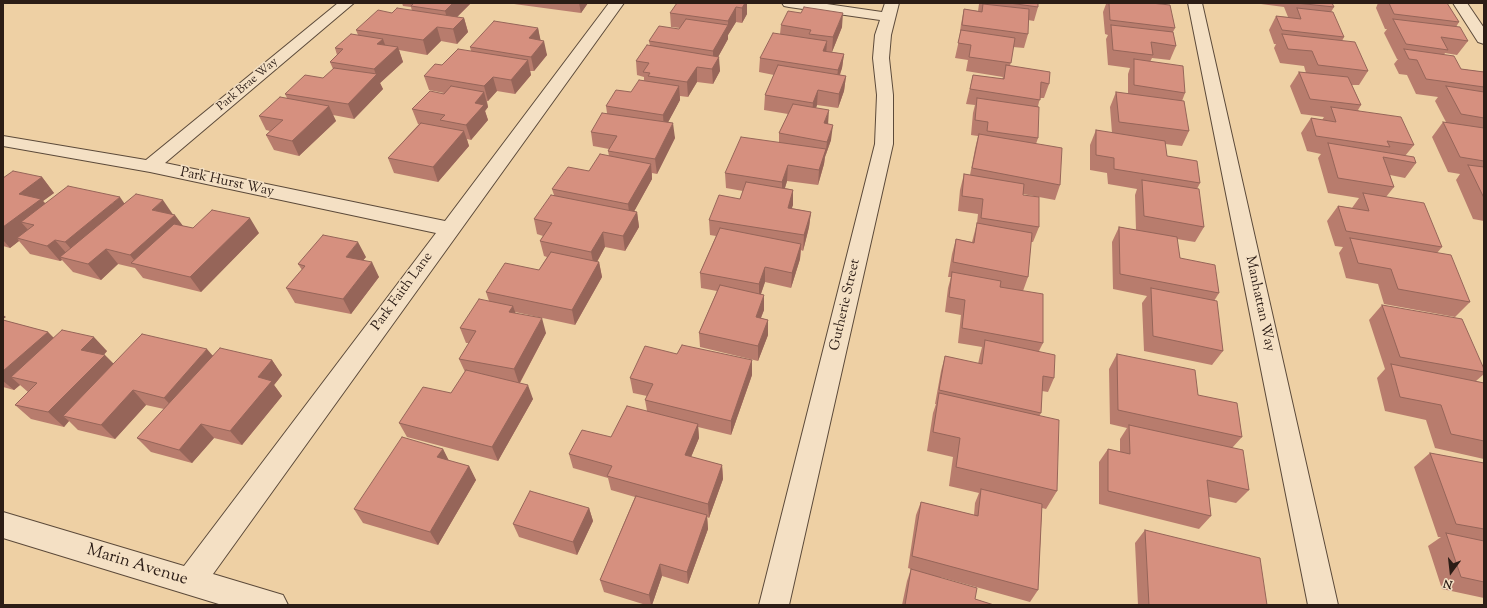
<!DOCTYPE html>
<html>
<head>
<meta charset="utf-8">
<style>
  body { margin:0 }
  #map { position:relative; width:1487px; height:608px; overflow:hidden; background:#eed0a4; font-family:"Sorts Mill Goudy",serif }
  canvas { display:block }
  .frame { position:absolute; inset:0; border:4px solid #2c1d16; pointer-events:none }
  .north { position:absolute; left:1431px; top:552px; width:40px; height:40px; -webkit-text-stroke:3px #f4e0c4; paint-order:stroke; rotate:195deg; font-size:11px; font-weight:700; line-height:16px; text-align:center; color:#2c1d16 }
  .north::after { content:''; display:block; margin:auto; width:14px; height:18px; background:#2c1d16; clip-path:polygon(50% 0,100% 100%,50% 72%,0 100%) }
</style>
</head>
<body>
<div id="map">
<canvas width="1487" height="608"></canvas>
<div class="frame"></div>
<div class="north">N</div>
</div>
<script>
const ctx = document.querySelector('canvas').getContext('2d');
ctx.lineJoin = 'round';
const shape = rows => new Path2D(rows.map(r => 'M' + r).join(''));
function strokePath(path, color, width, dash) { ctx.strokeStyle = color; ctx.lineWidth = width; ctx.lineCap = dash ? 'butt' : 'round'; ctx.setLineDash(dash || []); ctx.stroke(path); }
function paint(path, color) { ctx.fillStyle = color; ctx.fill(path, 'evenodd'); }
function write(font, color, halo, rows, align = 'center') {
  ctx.font = font + ' "Sorts Mill Goudy",serif'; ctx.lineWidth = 3; ctx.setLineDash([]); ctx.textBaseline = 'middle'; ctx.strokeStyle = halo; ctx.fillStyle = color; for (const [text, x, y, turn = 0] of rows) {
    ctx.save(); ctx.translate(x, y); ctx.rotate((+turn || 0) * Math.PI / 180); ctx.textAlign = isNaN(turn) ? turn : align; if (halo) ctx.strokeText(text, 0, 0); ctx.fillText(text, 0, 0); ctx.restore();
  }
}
const street = shape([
  [338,3,354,3,165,163,445,221,609,3,624,3,213,574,283,595,288,605,222,605,3,538,3,512,184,566,436,233,150,172,3,146,3,136,146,160,338,3],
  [782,3,820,3,882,12,885,3,899,3,891,35,889,58,893,95,893,144,789,605,759,605,875,144,877,95,873,58,875,35,880,20,789,7,784,6,782,3],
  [1188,3,1202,3,1338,605,1308,605,1188,3],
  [1453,3,1467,3,1484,28,1484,44,1478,42,1453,3]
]);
const wall = shape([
  [402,3,471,3,457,17,464,18,468,32,457,44,441,41,427,55,399,50,403,62,380,83,383,89,354,119,333,115,336,121,299,156,274,150,266,135,270,131,266,130,259,116,287,98,285,94,323,78,333,69,330,62,337,55,335,48,358,35,356,30,392,13,412,11,411,7,403,6],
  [514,3,588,3,581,13,514,4],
  [747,3,747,14,742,23,736,22,728,35,728,39,718,57,720,71,713,84,697,82,688,97,680,96,680,100,668,122,675,138,657,174,652,173,652,179,634,211,637,212,639,227,625,251,605,247,597,262,599,262,602,277,575,325,515,312,515,313,546,333,520,383,533,399,498,461,407,437,399,423,451,393,465,372,459,359,469,343,466,343,460,328,489,301,486,292,539,270,547,257,544,256,540,241,543,236,537,234,534,219,554,195,552,189,589,171,609,156,608,151,609,149,593,146,591,132,607,113,606,106,631,92,644,80,644,77,637,75,636,61,650,46,649,41,679,29,680,28,671,27,670,13],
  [973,3,1038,3,1038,7,1034,21,1028,20,1028,34,1024,48,1013,47,1010,66,1049,84,1044,98,1040,98,1038,106,1038,138,1036,144,1060,185,1055,200,1023,194,1023,195,1039,227,1033,242,1031,242,1028,277,1023,291,1043,343,1039,351,1054,378,1048,392,1042,391,1041,413,1039,416,1057,491,1046,509,1042,508,1038,590,1030,602,940,577,975,599,994,605,902,605,907,581,911,569,908,568,916,515,921,502,974,515,975,503,979,493,949,486,953,457,927,451,933,413,936,404,935,404,941,371,945,356,978,364,980,355,982,347,958,343,961,315,945,312,948,288,951,277,948,277,952,254,956,239,972,242,977,223,978,214,958,211,960,190,964,174,970,175,975,149,978,136,971,135,973,113,975,105,966,104,973,75,1002,79,1003,77,966,71,968,60,955,58,959,40,961,24,964,9,978,11,979,4],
  [1102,3,1151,3,1175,28,1173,32,1176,46,1170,60,1152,58,1150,62,1185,93,1182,101,1189,131,1182,146,1165,144,1167,156,1200,183,1197,189,1204,227,1195,242,1177,239,1180,258,1219,293,1214,301,1223,351,1212,365,1144,351,1142,303,1147,296,1113,289,1112,242,1119,227,1136,230,1135,195,1137,189,1108,184,1107,173,1090,170,1090,145,1096,130,1112,133,1110,107,1116,92,1128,94,1128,74,1130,68,1108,65,1106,39,1108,35,1105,34,1103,12,1106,4],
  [1260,3,1332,3,1334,7,1331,12,1344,37,1342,41,1368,71,1359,85,1352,85,1361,105,1358,110,1414,145,1405,156,1416,163,1405,178,1390,175,1394,187,1386,197,1442,247,1437,253,1470,302,1455,317,1384,304,1378,284,1346,278,1339,253,1343,247,1335,246,1327,221,1338,206,1352,208,1359,198,1328,193,1318,158,1321,154,1307,151,1301,133,1311,118,1322,120,1324,117,1301,114,1290,86,1299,72,1306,73,1304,66,1280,63,1274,48,1276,44,1274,44,1269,30,1276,16,1288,17,1284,7,1261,4],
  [1378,3,1447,3,1459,22,1456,27,1468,41,1457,55,1445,53,1444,55,1461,69,1484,72,1484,221,1473,219,1456,180,1460,174,1448,172,1432,137,1443,122,1446,122,1435,101,1438,97,1416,94,1407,75,1399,74,1394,64,1398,59,1397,59,1384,33,1387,29,1385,29,1376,8],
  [781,25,842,27,832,52,844,54,842,68,840,75,846,76,844,91,838,108,817,105,816,108,828,124,831,140,825,157,824,164,818,185,787,181,785,188,793,190,793,205,791,208,811,212,809,227,803,251,801,250,800,259,791,288,765,282,761,294,764,310,761,318,768,320,768,335,758,361,700,347,699,333,717,291,701,288,700,273,716,236,710,235,709,220,740,199,743,191,726,188,725,173,779,142,779,133,788,114,764,110,765,95,774,75,759,72,760,58,780,34],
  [538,28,540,40,547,55,534,71,530,71,531,75,515,94,497,91,488,101,487,101,488,107,485,111,488,120,471,140,467,139,469,146,438,182,394,173,388,158,419,124,418,124,412,109,444,93,429,90,424,76,442,65,471,51,470,47],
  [3,176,4,177,42,177,54,193,43,201,45,203,125,204,173,215,183,226,193,228,259,233,201,292,143,278,135,268,118,264,101,280,73,272,62,260,60,261,30,254,19,241,10,248,3,246],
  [366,257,363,260,379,277,351,314,295,303,286,288,302,270,298,264],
  [1382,305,1484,369,1484,374,1476,381,1484,383,1484,459,1435,448,1426,420,1385,411,1377,378,1385,369,1369,320],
  [3,320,48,332,53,338,107,351,104,355,113,364,213,355,272,360,282,375,274,385,282,396,242,445,214,438,192,463,151,452,137,438,164,409,146,405,115,439,78,430,69,421,64,427,31,419,15,405,28,392,20,385,14,390,3,387],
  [677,354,752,360,752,375,731,435,698,427,699,438,691,457,722,465,723,479,709,518,707,517,708,529,688,584,662,576,652,605,646,605,604,592,600,580,635,497,611,490,608,478,573,468,569,454,611,437,647,411,645,400,647,396,633,393,630,378],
  [1117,354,1198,395,1242,437,1232,448,1249,490,1236,503,1209,497,1211,516,1199,529,1099,504,1099,462,1108,449,1120,452,1120,439,1127,428,1110,424,1109,369],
  [443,449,449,461,469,466,476,480,438,545,363,523,354,509],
  [1430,453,1484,463,1484,598,1442,589,1428,546,1441,537,1438,537,1414,467],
  [589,508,593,521,577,555,519,537,513,524],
  [1145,530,1267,605,1138,605,1135,543]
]);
const shadedWall = shape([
  [453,3,471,3,449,25,445,11],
  [579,3,588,3,581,13],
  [745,3,747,3,747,14,742,23,742,8],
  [736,7,736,22,728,35,728,39,713,66,713,51,728,25,728,21],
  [843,13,842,27,832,52,833,37],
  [464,18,468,32,457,44,453,29],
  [437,27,441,41,427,55,423,40],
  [538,28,541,42,529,38],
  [383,39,388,53,377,44],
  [544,41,547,55,534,71,531,57],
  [827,41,826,56,823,51],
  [398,47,403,62,380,83,383,89,354,119,348,104,376,75,374,69],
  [844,54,842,68,836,84,838,70],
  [719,57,720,71,713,84,712,69],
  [528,60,531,75,515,94,511,80],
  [697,67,697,82,688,97,687,82],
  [846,76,844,91,838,108,839,94],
  [493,77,497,91,488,101,484,86],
  [679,86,680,100,664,130,663,115],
  [818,90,817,105,812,118,813,103],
  [484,92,488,107,485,111,488,120,471,140,466,125,475,103],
  [329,106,336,121,299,156,292,141],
  [829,110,828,125,824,123],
  [673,123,675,138,657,174,655,159],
  [833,125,831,140,825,157,827,142],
  [464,131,469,146,438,182,433,167],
  [826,149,824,164,818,185,819,170],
  [651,164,652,179,630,219,628,204],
  [788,165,787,181,782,197,782,182],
  [42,177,54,193,43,201,54,214,34,225,21,222,30,232,17,238,19,241,10,248,3,240,3,227,19,194],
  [793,190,793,205,787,223,788,208],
  [120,197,131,213,78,257,65,242],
  [163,200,174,216,152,210],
  [637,212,639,227,625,251,623,236],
  [811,212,809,227,803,251,804,235],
  [175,215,186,230,138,265,130,255],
  [250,218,259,233,201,292,190,277],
  [603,232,605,247,594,267,591,252],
  [55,240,68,255,60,257,62,260,60,261,47,246],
  [358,242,366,257,354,272,346,257],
  [801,244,800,259,791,288,792,273],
  [106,249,118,264,101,280,88,264],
  [372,262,379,277,351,314,343,299],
  [599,262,602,277,575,325,572,310],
  [765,267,765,282,759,299,759,284],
  [764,295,764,310,755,332,756,317],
  [513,306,518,320,509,312],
  [3,315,6,317,3,319],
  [542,318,546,333,519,384,514,369],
  [768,320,768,335,758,361,758,346],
  [48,332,63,347,11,377,20,385,14,390,3,381,3,371],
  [94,337,107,351,95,364,81,350],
  [207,349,219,363,177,412,164,398],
  [105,355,119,369,63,416,69,421,64,427,48,412],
  [272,360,282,375,274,385,282,396,242,445,230,431,258,377],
  [752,360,752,375,731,435,731,421],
  [528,385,533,399,498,461,492,447],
  [133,390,146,405,115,439,101,425],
  [201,424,214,438,192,463,179,450],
  [698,424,699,438,686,469,685,455],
  [443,449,450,463,437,457],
  [722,465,723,479,709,518,708,504],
  [469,466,476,480,438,545,430,532],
  [589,508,593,521,577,555,573,542],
  [707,515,708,529,688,584,687,572],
  [660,564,662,576,652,605,651,605,649,595]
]);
const building = shape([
  [414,3,453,3,445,11,411,6,414,3],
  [677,3,745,3,742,8,736,7,728,21,670,13,677,3],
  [1009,3,1038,3,1038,7,1009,3],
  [1109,3,1151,3,1170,5,1175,28,1110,20,1109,3],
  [1296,3,1332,3,1334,7,1296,3],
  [1389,3,1447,3,1459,22,1394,14,1389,3],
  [983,4,1029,9,1028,34,962,25,964,9,982,12,983,4],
  [804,7,843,13,833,37,809,34,811,30,781,25,788,11,801,13,804,7],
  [397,8,464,18,453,29,437,27,423,40,356,30,378,10,392,13,397,8],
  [1297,8,1333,12,1344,37,1282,30,1276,16,1301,19,1297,8],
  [686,19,728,25,713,51,649,41,659,26,679,29,686,19],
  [1393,19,1460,27,1468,41,1441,37,1448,50,1406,44,1393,19],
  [494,21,538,28,529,38,544,41,531,57,470,47,494,21],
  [1111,25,1173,32,1176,46,1151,42,1153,55,1113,50,1111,25],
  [961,30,1015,38,1011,63,969,57,971,45,958,43,961,30],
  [773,33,827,41,823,51,844,54,838,70,760,58,773,33],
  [351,34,383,39,377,44,398,47,374,69,330,62,343,49,335,48,351,34],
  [1282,34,1355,42,1368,71,1318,65,1312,51,1288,49,1282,34],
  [647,45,719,57,712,69,697,67,687,82,648,76,650,73,643,72,649,63,636,61,647,45],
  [458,49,528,60,511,80,493,77,484,86,424,76,435,64,442,65,458,49],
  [1404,49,1454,56,1461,69,1484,72,1484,87,1426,79,1417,60,1409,59,1404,49],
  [1134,59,1183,66,1185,93,1134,85,1134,59],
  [778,65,846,76,839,94,818,90,813,103,765,95,778,65],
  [1006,65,1050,72,1049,84,1041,82,1040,100,970,89,973,75,1004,79,1006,65],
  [334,68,377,74,348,104,285,94,305,75,323,78,334,68],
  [1299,72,1348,77,1361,105,1310,99,1299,72],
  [639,80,679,86,663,115,606,106,616,90,631,92,639,80],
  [451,86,484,92,475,103,484,105,466,125,440,120,445,115,412,109,430,91,444,94,451,86],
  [1446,86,1484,92,1484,118,1461,114,1446,86],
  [1116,92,1184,101,1189,131,1119,122,1116,92],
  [280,97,329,106,292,141,266,135,283,120,259,116,280,97],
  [977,98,1039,107,1038,138,987,131,988,122,975,120,977,98],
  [793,104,829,110,824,123,833,125,827,142,779,133,793,104],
  [1331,107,1401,117,1414,145,1387,141,1390,147,1316,136,1311,118,1336,122,1331,107],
  [602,113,673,123,655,159,608,151,617,136,591,132,602,113],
  [1443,122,1484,128,1484,161,1460,157,1443,122],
  [421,123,464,131,433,167,388,158,421,123],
  [1096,130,1165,141,1167,156,1197,161,1200,183,1114,169,1114,158,1096,155,1096,130],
  [979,134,1062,148,1060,185,972,168,979,134],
  [741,137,826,149,819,170,788,165,782,182,725,173,741,137],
  [1328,143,1414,157,1416,163,1383,157,1394,187,1338,178,1328,143],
  [600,154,651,164,628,204,552,189,568,167,589,171,600,154],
  [1468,165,1484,167,1484,198,1468,165],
  [13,171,42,177,19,194,41,199,3,227,3,178,13,171],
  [964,174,1024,184,1023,195,1039,197,1039,227,981,218,983,199,962,196,964,174],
  [1142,180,1199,189,1204,227,1144,216,1142,180],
  [746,182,793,190,788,208,811,212,804,235,709,220,719,195,740,199,746,182],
  [68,186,120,197,65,242,55,240,47,246,17,238,34,225,21,222,68,186],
  [1363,193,1424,203,1442,247,1346,231,1338,206,1369,211,1363,193],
  [136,194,163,200,152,210,175,215,130,255,106,249,88,264,60,257,136,194],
  [551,195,637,212,623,236,603,232,591,252,540,241,552,223,534,219,551,195],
  [212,210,250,218,190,277,131,263,174,224,193,228,212,210],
  [977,223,1032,233,1028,277,953,262,956,239,974,243,977,223],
  [1119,227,1177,237,1180,258,1215,265,1219,293,1120,274,1119,227],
  [720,228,801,244,792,273,765,267,759,284,700,273,720,228],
  [323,235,358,242,346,257,372,262,343,299,286,288,305,266,298,264,323,235],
  [1350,238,1451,255,1470,302,1398,289,1391,269,1358,263,1350,238],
  [551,252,599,262,572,310,486,292,505,263,539,270,551,252],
  [952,272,1001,281,1000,287,1043,294,1043,343,962,328,965,300,949,297,952,272],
  [720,285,764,295,756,317,768,320,758,346,699,333,720,285],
  [1151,288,1217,301,1223,351,1153,336,1151,288],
  [479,299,513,306,509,312,542,318,514,369,459,359,476,331,460,328,479,299],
  [1382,305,1462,319,1484,369,1484,372,1400,357,1382,305],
  [3,320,48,332,3,371,3,320],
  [62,330,94,337,81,350,105,355,48,412,15,405,37,383,11,377,62,330],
  [142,334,207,349,164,398,133,390,101,425,63,416,142,334],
  [985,340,1055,355,1054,378,1043,376,1041,413,939,390,945,356,982,364,985,340],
  [682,345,752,360,731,421,645,400,653,384,630,378,645,346,677,354,682,345],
  [220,348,272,360,258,377,272,381,230,431,201,424,179,450,137,438,220,348],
  [1117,354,1195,370,1198,395,1237,403,1242,437,1118,410,1117,354],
  [1391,364,1484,383,1484,441,1451,434,1441,405,1400,397,1391,364],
  [466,370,528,385,492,447,399,423,423,387,451,393,466,370],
  [939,393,1059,420,1057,491,956,467,960,438,933,432,939,393],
  [627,406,698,424,685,455,722,465,708,504,607,476,612,466,569,454,582,430,611,437,627,406],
  [1129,425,1243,450,1249,490,1207,480,1211,516,1108,491,1108,449,1130,454,1129,425],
  [402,437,443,449,437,457,469,466,430,532,354,509,402,437],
  [1430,453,1484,463,1484,529,1456,524,1430,453],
  [981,489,1042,504,1038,590,912,556,921,502,978,516,981,489],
  [530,491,589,508,573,542,513,524,530,491],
  [636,496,707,515,687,572,660,564,649,595,600,580,636,496],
  [1145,530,1260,558,1267,605,1149,605,1145,530],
  [1446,533,1484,541,1484,582,1461,577,1446,533],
  [911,569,977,588,975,599,994,605,905,605,911,569]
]);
const farStreetnames = [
  ["Park Brae Way",248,85,-40]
];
const streetNames = [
  ["Park Hurst Way",227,183,12],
  ["Park Faith Lane",403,292,-54],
  ["Manhattan Way",1259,304,78],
  ["Gutherie Street",846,305,-77]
];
const nearStreetnames = [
  ["Marin Avenue",137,566,17]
];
strokePath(street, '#5c4a3a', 2);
paint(street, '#f4e0c4');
paint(wall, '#b87c6d');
paint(shadedWall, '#966559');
paint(building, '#d6907f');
strokePath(building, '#966559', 1);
write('12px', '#2c1d16', '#f4e0c4', farStreetnames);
write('14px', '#2c1d16', '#f4e0c4', streetNames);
write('17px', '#2c1d16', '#f4e0c4', nearStreetnames);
</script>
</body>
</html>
